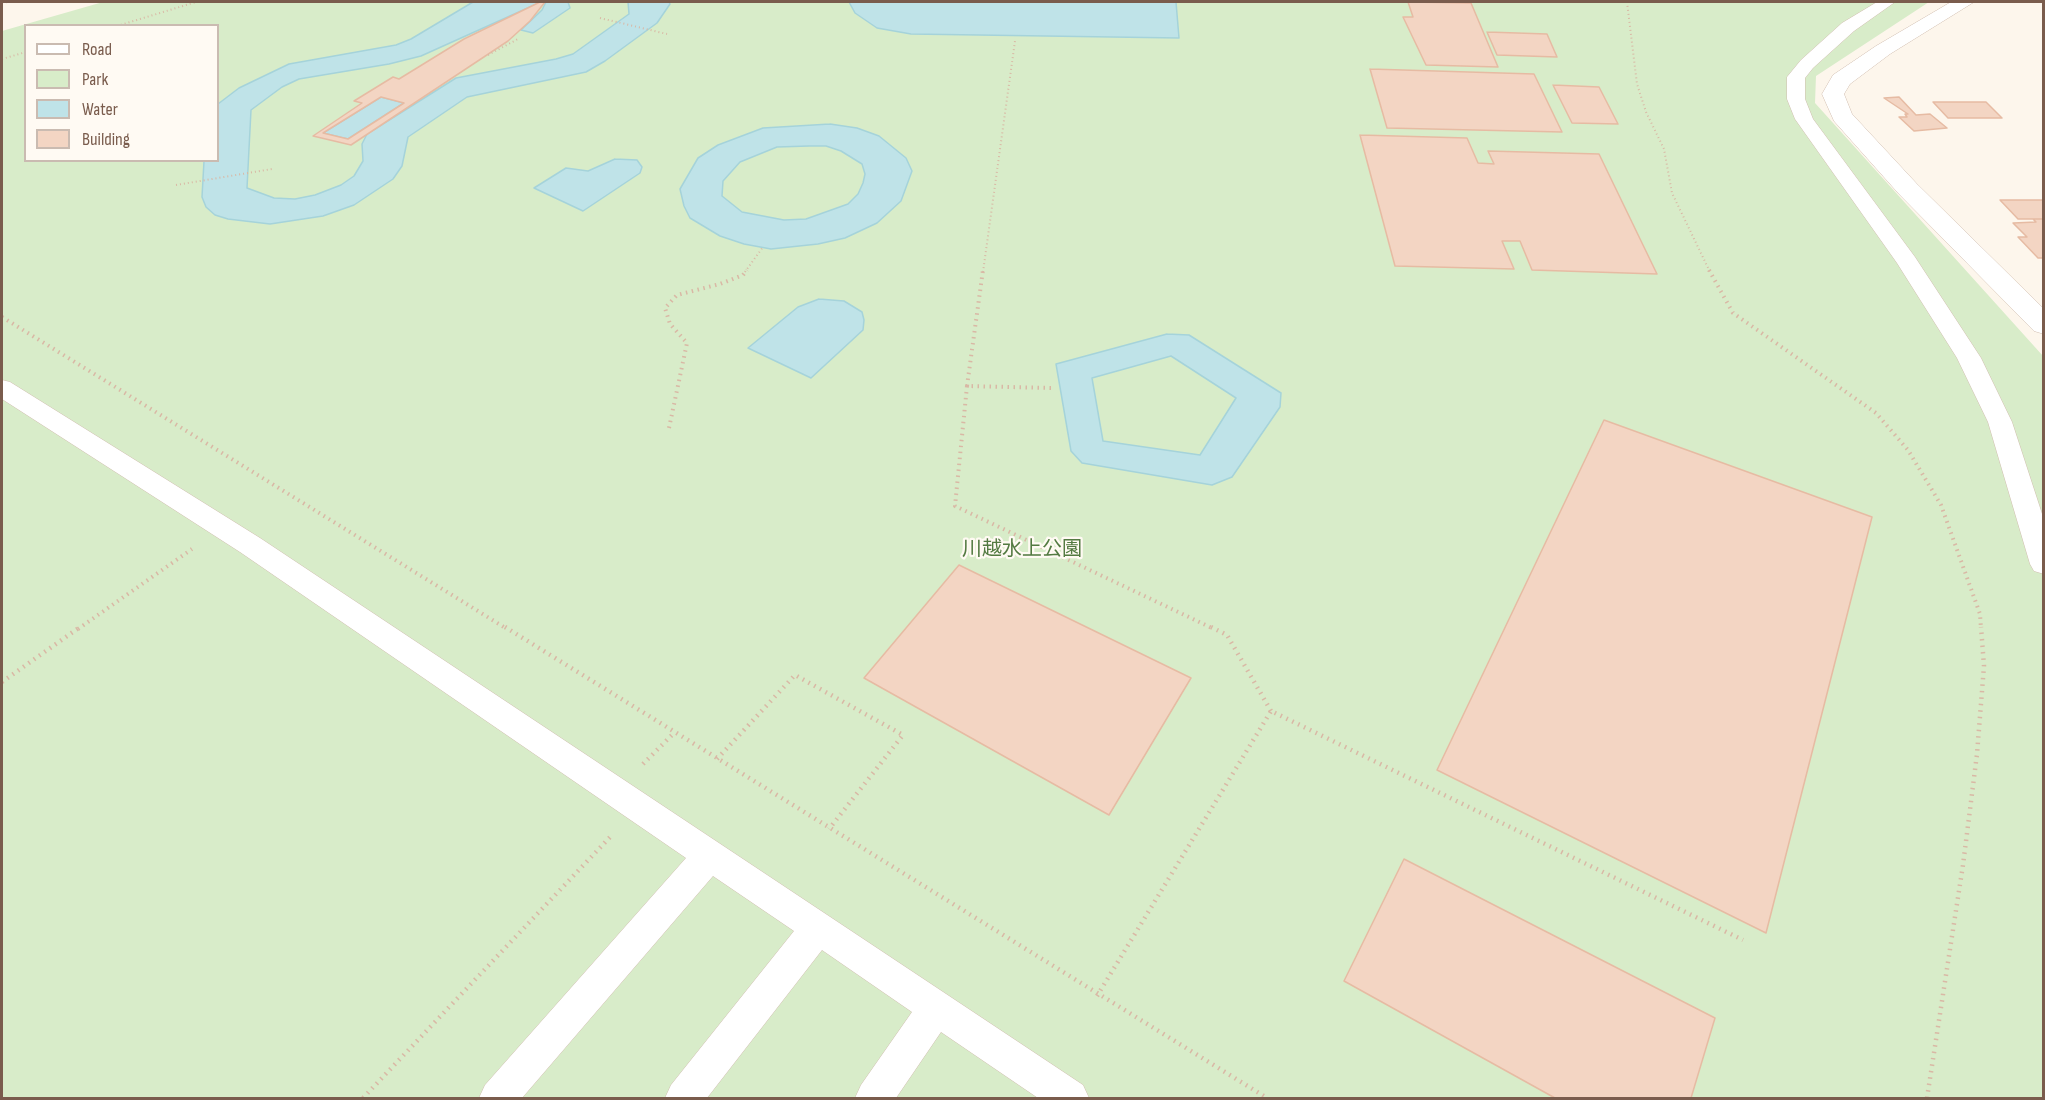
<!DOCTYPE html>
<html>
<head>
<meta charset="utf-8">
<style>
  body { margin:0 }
  #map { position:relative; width:2045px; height:1100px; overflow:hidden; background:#fdf6ec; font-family:"Sofia Sans Condensed",sans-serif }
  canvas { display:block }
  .frame { position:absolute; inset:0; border:3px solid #7a5c4d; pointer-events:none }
  .legend { position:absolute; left:24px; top:24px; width:195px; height:138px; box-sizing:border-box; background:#fffaf3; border:2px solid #cabbb1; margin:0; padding:8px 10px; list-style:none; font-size:18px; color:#7a5c4d }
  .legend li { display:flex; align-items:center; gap:12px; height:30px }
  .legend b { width:30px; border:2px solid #cabbb1 }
</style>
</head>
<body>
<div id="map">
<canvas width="2045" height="1100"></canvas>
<div class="frame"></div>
<ul class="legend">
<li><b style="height:8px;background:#fff"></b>Road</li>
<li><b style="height:16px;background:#d8ecc9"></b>Park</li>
<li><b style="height:16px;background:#bfe3e8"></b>Water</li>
<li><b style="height:16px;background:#f3d5c3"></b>Building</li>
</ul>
</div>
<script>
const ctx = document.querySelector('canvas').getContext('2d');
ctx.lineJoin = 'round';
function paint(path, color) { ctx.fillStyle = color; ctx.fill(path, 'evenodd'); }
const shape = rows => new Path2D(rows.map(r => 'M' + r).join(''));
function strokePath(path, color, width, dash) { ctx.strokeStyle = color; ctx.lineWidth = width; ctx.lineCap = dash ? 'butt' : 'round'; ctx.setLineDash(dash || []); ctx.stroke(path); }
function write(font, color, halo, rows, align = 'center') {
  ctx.font = font + ' "Sofia Sans Condensed","Noto Sans JP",sans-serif'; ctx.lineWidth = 4.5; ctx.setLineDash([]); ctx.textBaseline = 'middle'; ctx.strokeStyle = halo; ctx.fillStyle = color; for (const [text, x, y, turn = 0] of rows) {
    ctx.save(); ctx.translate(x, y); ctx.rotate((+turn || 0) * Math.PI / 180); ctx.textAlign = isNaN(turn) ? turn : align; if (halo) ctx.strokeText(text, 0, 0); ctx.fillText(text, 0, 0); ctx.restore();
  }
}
const green = shape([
  [103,2,1929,2,1816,76,1815,103,2043,356,2043,1098,2,1098,2,31],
  [26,26,218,26,218,160,26,160]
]);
const water = shape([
  [473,2,541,2,421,56,389,64,299,79,282,87,251,110,247,188,274,198,295,199,315,195,341,185,354,176,363,161,362,144,367,134,456,78,556,59,573,54,629,14,628,2,669,2,670,4,657,23,605,61,586,72,467,97,408,137,402,166,393,179,354,205,323,216,270,224,228,219,215,215,206,207,202,197,204,161,218,160,218,104,239,88,289,64,396,45,411,39,473,2],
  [546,2,568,2,570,8,533,33,521,30,542,10,546,2],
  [849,2,1176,2,1179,38,911,34,877,28,855,13,849,2],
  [381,97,404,103,348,139,323,133,381,97],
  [830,124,857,128,879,136,906,158,912,171,901,201,877,223,845,238,818,244,771,249,744,244,720,236,690,218,684,206,680,189,698,158,718,145,763,128,830,124],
  [809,146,826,146,841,151,862,164,865,174,863,183,858,194,848,204,806,219,784,220,742,212,722,196,723,181,740,162,777,147,809,146],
  [615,159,637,160,642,167,640,173,583,211,534,188,566,168,588,171,615,159],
  [819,299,844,301,862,312,864,320,863,330,811,378,748,348,798,307,819,299],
  [1167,334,1189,335,1281,393,1280,407,1232,477,1212,485,1082,463,1071,451,1056,364,1167,334],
  [1171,356,1236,398,1200,455,1103,441,1092,378,1171,356]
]);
const building = shape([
  [540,2,545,2,530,21,508,41,351,145,313,136,362,103,354,101,393,77,399,79,464,39,540,2],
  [381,97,404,103,348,139,323,133,381,97],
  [1408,2,1471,3,1498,67,1426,65,1403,17,1413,17,1408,2],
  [1487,32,1547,34,1557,57,1497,55,1487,32],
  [1370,69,1534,74,1562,132,1387,128,1370,69],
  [1553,85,1599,87,1618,124,1572,123,1553,85],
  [1899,97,1916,115,1930,114,1947,128,1914,131,1899,117,1907,117,1905,114,1908,114,1884,98,1899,97],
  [1933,102,1986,102,2002,118,1948,118,1933,102],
  [1360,135,1467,138,1478,163,1494,164,1488,151,1599,154,1657,274,1532,270,1520,241,1502,241,1514,269,1395,266,1360,135],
  [2000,200,2044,200,2044,219,2018,219,2000,200],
  [2033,219,2044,219,2044,258,2038,258,2018,237,2027,237,2013,223,2036,222,2033,219],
  [1604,420,1872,517,1766,933,1437,770,1604,420],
  [959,565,1191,678,1109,815,864,678,959,565],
  [1404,859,1715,1018,1691,1098,1555,1098,1344,981,1404,859]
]);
const pathFar2 = shape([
  [1627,2,1637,84,1646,112,1664,149,1672,193,1710,272],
  [2,3,7,2],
  [600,18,667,34],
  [117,26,196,2],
  [488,55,518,39],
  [2,59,26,52],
  [176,185,272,169],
  [745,272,763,247],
  [983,272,1015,41]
]);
const pathFar1 = shape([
  [1709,270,1733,313,1876,413,1908,450,1941,505,1980,614,1981,629],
  [2,317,507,629],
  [967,386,983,270],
  [1051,388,967,386,955,506,1214,629],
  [669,428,687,343,670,324,665,308,677,295,720,284,743,275,747,270],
  [78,629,192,549]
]);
const path = shape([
  [505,627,1267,1098],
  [1211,627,1227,635,1271,711],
  [2,682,80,627],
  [717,759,795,675,903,735,829,829],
  [643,764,674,733],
  [1097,996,1271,711,1743,940],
  [363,1098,612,835],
  [1927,1098,1963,865,1977,754,1984,666,1981,627]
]);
const lane = shape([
  [1877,2,1895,2,1854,31,1813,68,1805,78,1805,99,1813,119,1915,257,1981,358,2012,422,2044,520,2044,574,2034,571,2030,564,1988,422,1957,358,1897,263,1795,119,1787,99,1787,77,1801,60,1842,23,1877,2],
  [2,380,10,382,260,538,1083,1085,1089,1098,1038,1098,941,1032,896,1098,855,1098,861,1085,912,1012,822,950,707,1098,665,1098,671,1085,794,931,713,876,522,1098,479,1098,485,1085,686,858,240,552,2,399,2,380]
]);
const street = shape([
  [1951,2,1974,2,1890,54,1850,84,1844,94,1852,114,1917,184,2044,309,2044,334,2034,331,1899,194,1834,121,1822,94,1833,75,1876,46,1951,2]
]);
const parkNames = [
  ["川越水上公園",1022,550]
];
paint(green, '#d8ecc9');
paint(water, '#bfe3e8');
strokePath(water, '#a5d3da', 1.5);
paint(building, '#f3d5c3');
strokePath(building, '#e6bba3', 1.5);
strokePath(lane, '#d1beb0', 1);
strokePath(street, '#d1beb0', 1);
strokePath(pathFar2, '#d9b8a5', 2, [1, 3]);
strokePath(pathFar1, '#d9b8a5', 4, [1.5, 4.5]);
strokePath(path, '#d9b8a5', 4.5, [1.5, 5]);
paint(lane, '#fff');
paint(street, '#fff');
write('20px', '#537a41', '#fffaf3', parkNames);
</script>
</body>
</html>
